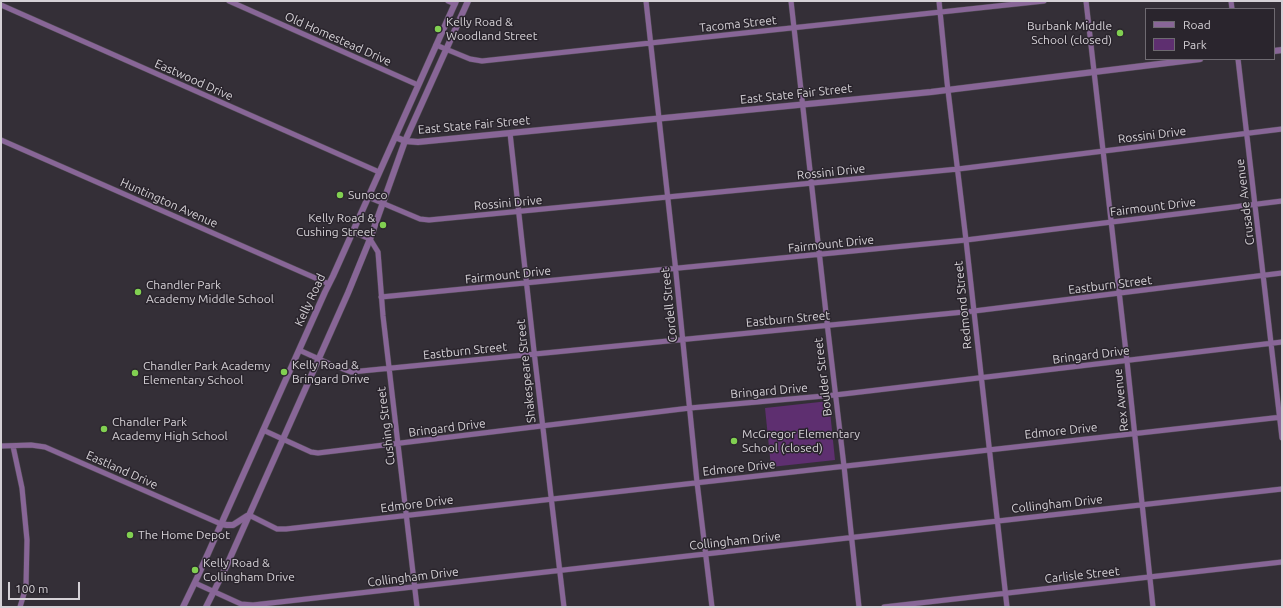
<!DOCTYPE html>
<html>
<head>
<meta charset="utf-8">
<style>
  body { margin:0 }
  #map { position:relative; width:1283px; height:608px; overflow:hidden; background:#342f37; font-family:Ubuntu,sans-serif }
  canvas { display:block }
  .frame { position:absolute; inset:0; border:2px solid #d5d1d6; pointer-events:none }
  .legend { position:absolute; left:1145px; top:8px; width:130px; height:52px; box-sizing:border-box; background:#2a252d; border:1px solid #6e6a71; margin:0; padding:5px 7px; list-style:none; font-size:12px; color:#d5d1d6 }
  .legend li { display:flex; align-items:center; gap:8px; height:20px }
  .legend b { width:20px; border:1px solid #6e6a71 }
  .scale { position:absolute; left:8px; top:582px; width:72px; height:18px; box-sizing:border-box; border:2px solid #d5d1d6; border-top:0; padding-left:5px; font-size:12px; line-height:14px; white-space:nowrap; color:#d5d1d6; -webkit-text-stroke:3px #2a252d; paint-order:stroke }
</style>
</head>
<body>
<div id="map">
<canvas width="1283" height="608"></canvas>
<div class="frame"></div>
<ul class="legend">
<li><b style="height:5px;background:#886697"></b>Road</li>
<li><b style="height:11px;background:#5e2f70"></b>Park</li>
</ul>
<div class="scale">100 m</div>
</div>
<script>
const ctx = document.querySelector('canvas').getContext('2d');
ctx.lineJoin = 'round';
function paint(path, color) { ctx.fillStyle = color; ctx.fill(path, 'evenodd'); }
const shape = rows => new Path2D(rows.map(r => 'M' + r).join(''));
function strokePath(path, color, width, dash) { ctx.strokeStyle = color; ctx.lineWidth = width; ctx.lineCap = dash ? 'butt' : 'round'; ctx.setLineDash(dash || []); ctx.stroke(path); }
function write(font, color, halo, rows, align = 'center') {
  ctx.font = font + ' Ubuntu,sans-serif'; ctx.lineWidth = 3; ctx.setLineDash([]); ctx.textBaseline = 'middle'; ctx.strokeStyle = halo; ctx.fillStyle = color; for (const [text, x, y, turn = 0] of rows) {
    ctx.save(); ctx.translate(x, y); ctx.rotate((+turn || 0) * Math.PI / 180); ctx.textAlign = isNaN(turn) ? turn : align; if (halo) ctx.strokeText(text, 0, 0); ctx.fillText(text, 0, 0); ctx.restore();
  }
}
const green = shape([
  [829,401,835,460,771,467,765,408]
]);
const minor = shape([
  [229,1,418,85],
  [448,1,455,4],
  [646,1,675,263,697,482,712,607],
  [791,1,828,331,844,466,859,607],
  [939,1,947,82,966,240,1007,607],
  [1086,1,1127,361,1153,607],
  [1231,1,1232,9],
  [1,5,379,172],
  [436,45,470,59,482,61,1044,1],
  [1238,59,1282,438],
  [510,133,535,360,564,607],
  [1,140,329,284],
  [368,197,420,219,429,220,958,169,1282,129],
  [353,232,370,239,378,252,383,316,417,607],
  [381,297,966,240,1282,201],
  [299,350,330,364,351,372,974,311,1282,273],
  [263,430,311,452,318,453,690,408,835,395,1282,342],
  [1,446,31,445,45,447,221,524],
  [13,446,22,488,27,540,26,587,20,607],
  [249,515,277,529,286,529,1282,417],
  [195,583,241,604,253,605,1282,489],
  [884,607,1282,562]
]);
const tertiary = shape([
  [1274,51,1282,50],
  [395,137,405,141,418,142,654,119,931,92,1200,59],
  [221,524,227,525,233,525,247,516],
  [183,607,197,578,325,292,333,276,456,1],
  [206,607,226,567,348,293,370,239,405,141,468,1]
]);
const markers = [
  [438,29,4,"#81d051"],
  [1120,33,4,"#81d051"],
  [340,195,4,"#81d051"],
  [383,225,4,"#81d051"],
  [138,292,4,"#81d051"],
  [284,372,4,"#81d051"],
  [135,373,4,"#81d051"],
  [104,429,4,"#81d051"],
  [734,441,4,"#81d051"],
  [130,535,4,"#81d051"],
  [195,570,4,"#81d051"]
];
const poiNames = [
  ["Kelly Road &",446,22],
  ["Woodland Street",446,36],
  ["Burbank Middle",1112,26,"right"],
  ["School (closed)",1112,40,"right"],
  ["Sunoco",348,195],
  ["Kelly Road &",375,218,"right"],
  ["Cushing Street",375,232,"right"],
  ["Chandler Park",146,285],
  ["Academy Middle School",146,299],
  ["Kelly Road &",292,365],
  ["Bringard Drive",292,379],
  ["Chandler Park Academy",143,366],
  ["Elementary School",143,380],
  ["Chandler Park",112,422],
  ["Academy High School",112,436],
  ["McGregor Elementary",742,434],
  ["School (closed)",742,448],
  ["The Home Depot",138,535],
  ["Kelly Road &",203,563],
  ["Collingham Drive",203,577]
];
const streetNames = [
  ["Tacoma Street",738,24,-6],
  ["Old Homestead Drive",338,39,24],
  ["Eastwood Drive",194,80,24],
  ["East State Fair Street",796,94,-6],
  ["East State Fair Street",474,125,-5],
  ["Rossini Drive",1152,135,-7],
  ["Rossini Drive",831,172,-6],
  ["Crusade Avenue",1245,202,-97],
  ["Huntington Avenue",169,203,24],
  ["Rossini Drive",508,203,-5],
  ["Fairmount Drive",1153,207,-7],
  ["Fairmount Drive",831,244,-6],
  ["Fairmount Drive",508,275,-6],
  ["Eastburn Street",1110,285,-7],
  ["Kelly Road",310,300,-65],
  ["Cordell Street",669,305,-96],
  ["Redmond Street",963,305,-96],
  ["Eastburn Street",788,319,-5],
  ["Eastburn Street",465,351,-6],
  ["Bringard Drive",1091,355,-7],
  ["Shakespeare Street",526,371,-96],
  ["Boulder Street",823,377,-97],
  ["Bringard Drive",769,391,-5],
  ["Rex Avenue",1121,400,-96],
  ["Cushing Street",386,426,-97],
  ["Bringard Drive",447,428,-7],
  ["Edmore Drive",1061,431,-6],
  ["Edmore Drive",739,468,-6],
  ["Eastland Drive",122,470,24],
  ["Edmore Drive",417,504,-7],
  ["Collingham Drive",1057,504,-6],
  ["Collingham Drive",735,541,-6],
  ["Carlisle Street",1082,575,-6],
  ["Collingham Drive",413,577,-7]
];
paint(green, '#5e2f70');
strokePath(minor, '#514c54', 6);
strokePath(tertiary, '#514c54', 7);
strokePath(minor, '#886697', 5);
strokePath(tertiary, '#886697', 6);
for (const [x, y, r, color] of markers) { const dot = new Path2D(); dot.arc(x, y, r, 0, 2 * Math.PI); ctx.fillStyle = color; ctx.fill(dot); strokePath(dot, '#2a252d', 1.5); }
write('12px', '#d5d1d6', '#2a252d', poiNames, 'left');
write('12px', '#d5d1d6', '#2a252d', streetNames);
</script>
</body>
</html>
